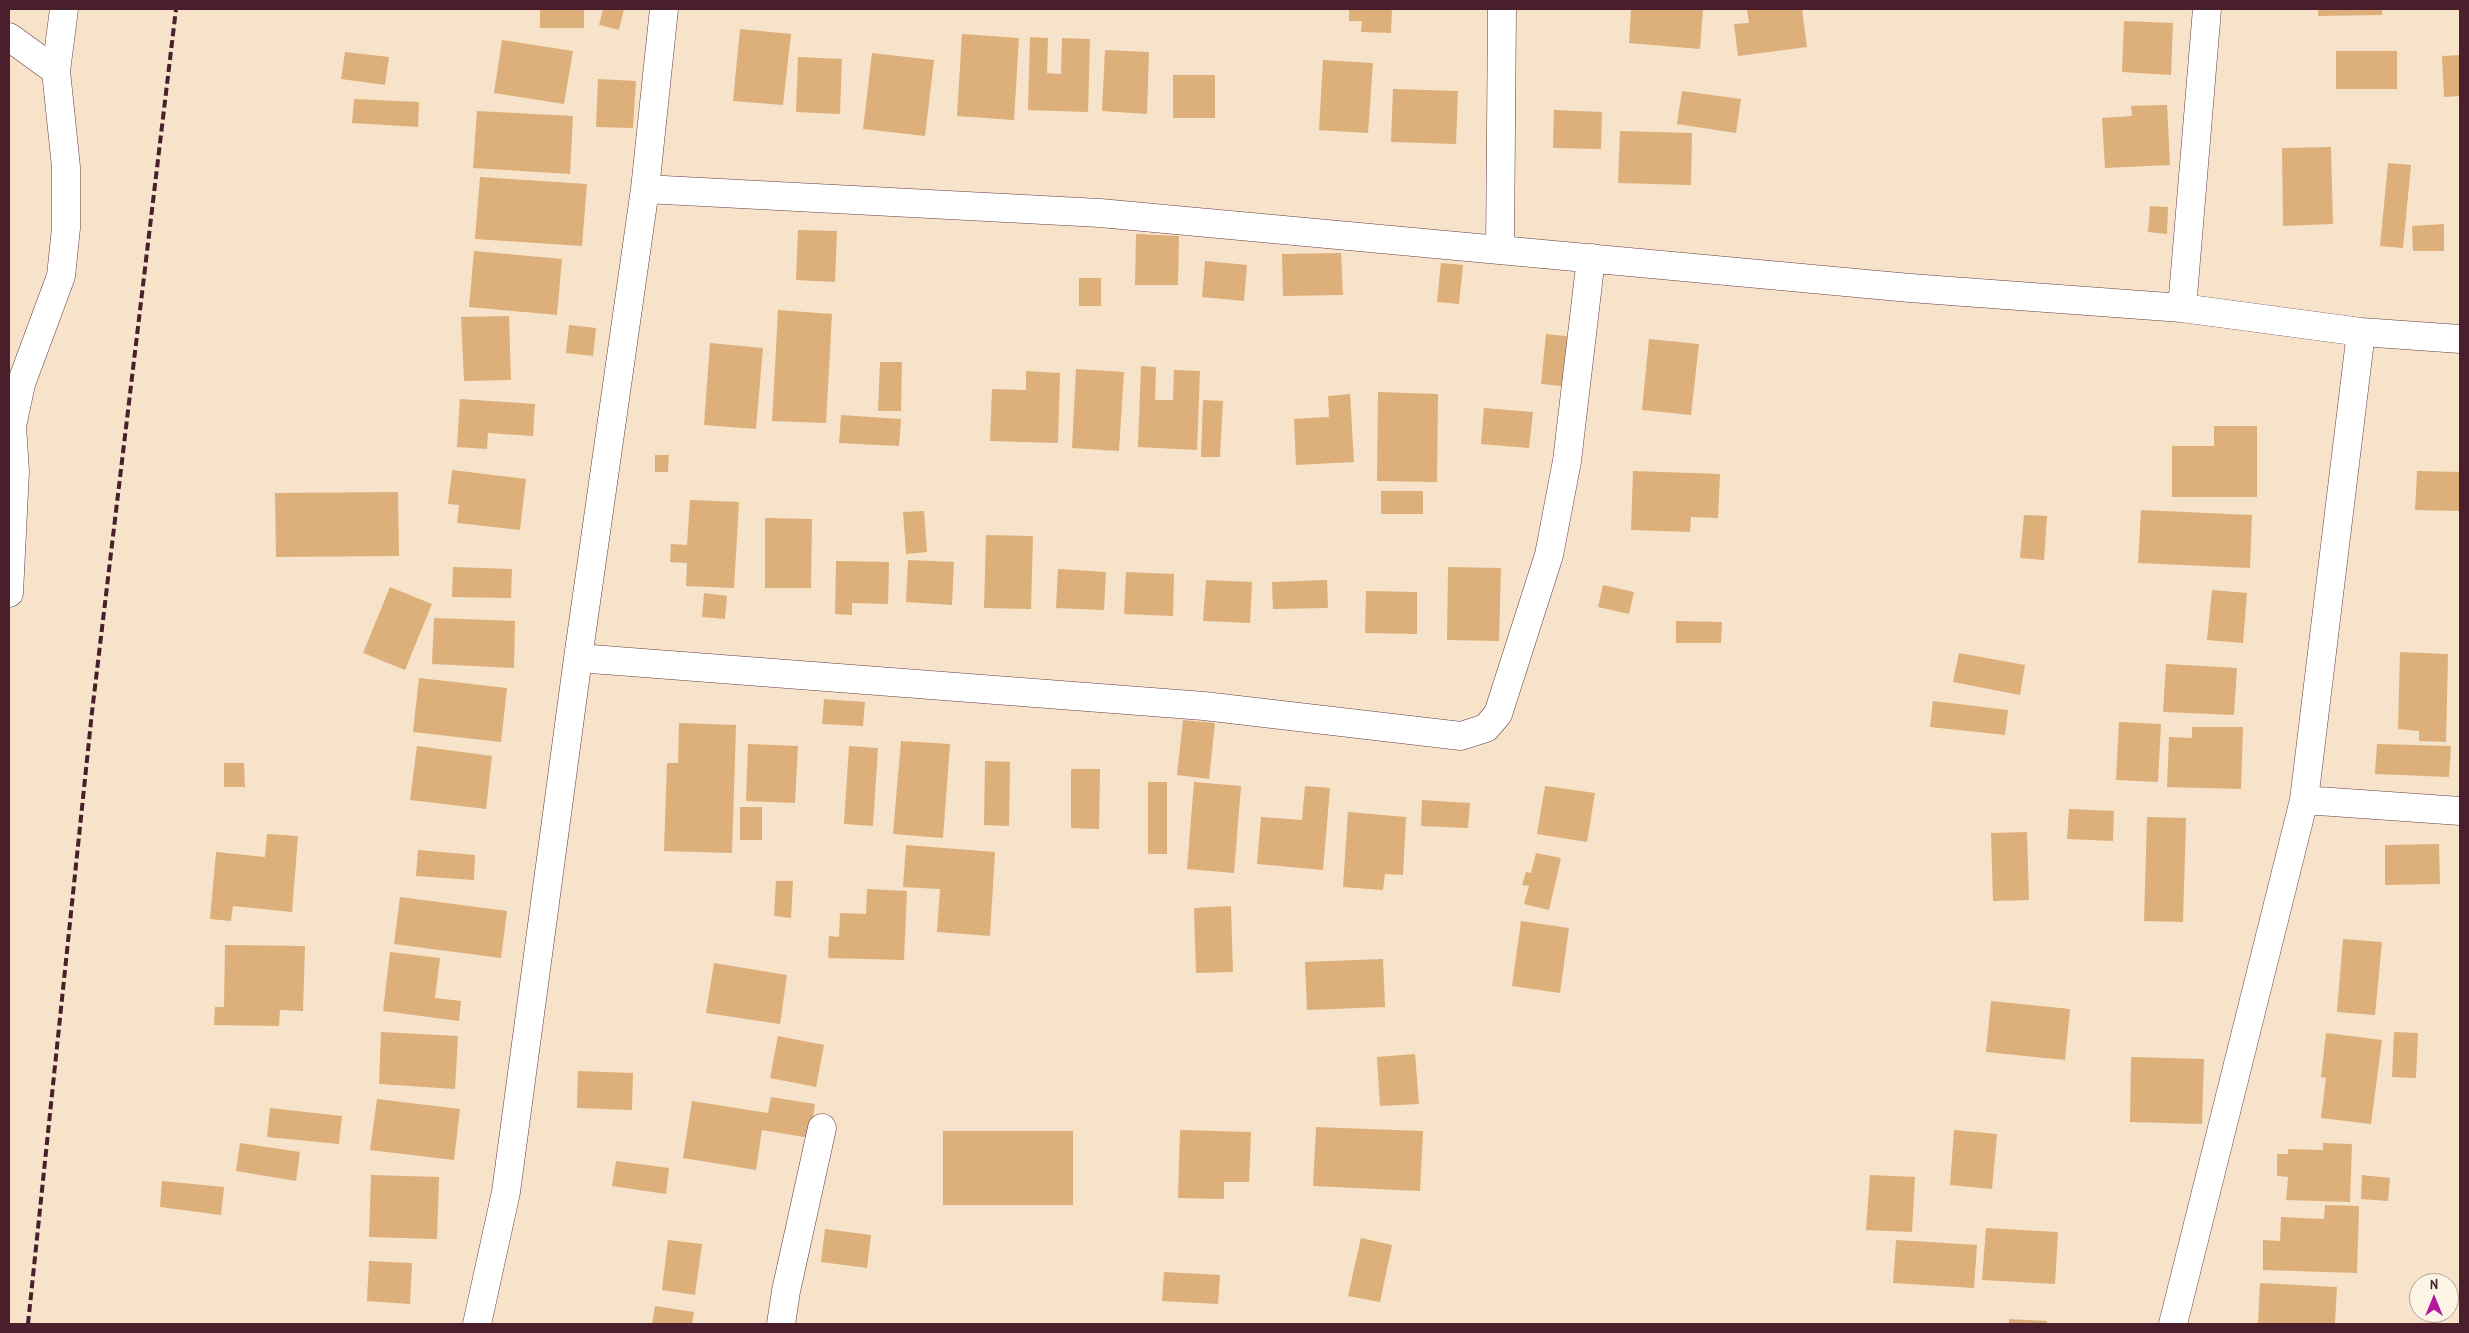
<!DOCTYPE html>
<html>
<head>
<meta charset="utf-8">
<style>
  body { margin:0 }
  #map { position:relative; width:2469px; height:1333px; overflow:hidden; background:#f7e3ca; font-family:"Patrick Hand",sans-serif }
  canvas { display:block }
  .frame { position:absolute; inset:0; border:10px solid #4a1f2b; pointer-events:none }
  .north { position:absolute; left:2409px; top:1273px; width:50px; height:50px; box-sizing:border-box; background:#fcf5e5; border:1px solid #b59f9b; border-radius:50%; rotate:0deg; font-size:14px; font-weight:700; line-height:20px; text-align:center; color:#4a1f2b }
  .north::after { content:''; display:block; margin:auto; width:18px; height:22px; background:#b5179e; clip-path:polygon(50% 0,100% 100%,50% 72%,0 100%) }
</style>
</head>
<body>
<div id="map">
<canvas width="2469" height="1333"></canvas>
<div class="frame"></div>
<div class="north">N</div>
</div>
<script>
const ctx = document.querySelector('canvas').getContext('2d');
ctx.lineJoin = 'round';
function paint(path, color) { ctx.fillStyle = color; ctx.fill(path, 'evenodd'); }
const shape = rows => new Path2D(rows.map(r => 'M' + r).join(''));
function strokePath(path, color, width, dash) { ctx.strokeStyle = color; ctx.lineWidth = width; ctx.lineCap = dash ? 'butt' : 'round'; ctx.setLineDash(dash || []); ctx.stroke(path); }
const building = shape([
  [540,9,584,9,584,28,540,28],
  [603,9,624,9,619,30,599,25],
  [1349,9,1392,9,1391,33,1361,32,1362,21,1349,21],
  [1631,9,1703,9,1700,49,1629,43],
  [1747,9,1802,9,1807,47,1738,56,1734,24,1749,23],
  [2318,9,2382,9,2382,15,2318,16],
  [2124,21,2173,23,2171,75,2122,72],
  [740,29,791,34,783,105,733,101],
  [962,34,1019,38,1014,120,957,116],
  [1030,37,1048,38,1047,73,1061,74,1062,38,1090,39,1088,112,1028,110],
  [502,40,573,51,564,104,494,93],
  [1105,50,1149,52,1147,114,1102,111],
  [2336,51,2397,51,2397,89,2336,89],
  [345,52,389,57,385,85,341,79],
  [872,53,934,60,925,136,863,129],
  [2460,55,2460,96,2444,97,2442,56],
  [798,57,842,59,840,114,796,112],
  [1323,60,1373,63,1368,133,1319,130],
  [1173,75,1215,75,1215,118,1173,118],
  [598,79,636,81,633,128,596,127],
  [1393,89,1458,91,1456,144,1391,142],
  [1682,91,1741,99,1736,133,1677,124],
  [354,99,419,102,418,127,352,123],
  [2167,105,2170,165,2105,168,2102,118,2132,116,2131,106],
  [1554,110,1602,112,1601,149,1553,148],
  [477,111,573,116,570,174,473,168],
  [1620,131,1692,133,1691,185,1618,183],
  [2331,147,2333,224,2283,226,2282,148],
  [2388,163,2411,165,2403,248,2380,246],
  [480,177,587,184,582,246,475,239],
  [2150,206,2168,207,2167,234,2148,232],
  [2444,224,2444,251,2413,251,2412,226],
  [798,230,837,231,835,282,796,280],
  [1136,234,1179,236,1178,285,1135,285],
  [474,251,562,259,557,315,469,307],
  [1341,253,1343,295,1283,296,1282,254],
  [1205,261,1247,265,1244,301,1202,297],
  [1441,263,1463,265,1459,304,1437,302],
  [1079,278,1101,278,1101,306,1079,306],
  [778,310,832,314,826,423,772,421],
  [509,316,511,380,464,381,461,317],
  [569,325,596,328,593,356,566,353],
  [1546,334,1575,337,1571,387,1541,384],
  [1649,339,1699,344,1691,415,1642,410],
  [710,343,763,348,756,429,704,425],
  [880,362,902,362,901,411,878,411],
  [1141,366,1156,367,1155,400,1173,400,1174,370,1200,371,1197,450,1138,447],
  [1076,369,1124,372,1119,451,1072,448],
  [1026,371,1060,373,1058,443,990,441,992,389,1026,390],
  [1378,392,1438,394,1437,482,1377,481],
  [1350,394,1354,462,1296,465,1294,419,1329,417,1328,396],
  [460,399,535,404,533,436,488,433,487,449,457,447],
  [1203,400,1223,401,1220,457,1201,457],
  [1484,408,1533,412,1529,448,1481,444],
  [841,415,901,419,899,446,839,443],
  [2214,426,2257,426,2257,497,2172,497,2172,446,2214,446],
  [655,455,669,455,668,472,655,472],
  [452,470,526,479,520,530,457,523,459,505,448,504],
  [1633,471,1720,474,1718,518,1691,517,1690,532,1631,530],
  [2417,471,2460,472,2460,511,2415,510],
  [1381,491,1423,491,1423,514,1381,514],
  [398,492,399,556,276,557,275,493],
  [690,500,739,502,734,588,686,586,687,563,670,562,671,544,687,545],
  [2141,510,2252,515,2250,568,2138,563],
  [924,511,927,552,906,554,903,512],
  [2024,515,2047,516,2044,560,2020,558],
  [765,518,812,519,811,588,765,588],
  [986,535,1033,536,1031,609,984,608],
  [908,560,954,562,952,605,906,602],
  [836,561,889,562,888,604,852,603,852,615,835,614],
  [453,567,512,569,511,598,452,597],
  [1448,567,1501,568,1499,641,1447,640],
  [1058,569,1106,572,1104,610,1056,608],
  [1126,572,1174,574,1173,616,1124,614],
  [1206,580,1252,582,1250,623,1203,621],
  [1327,580,1328,608,1273,609,1272,582],
  [1603,585,1634,592,1629,614,1598,607],
  [390,587,432,604,405,670,363,653],
  [2212,590,2247,593,2243,643,2207,640],
  [1366,591,1417,592,1417,634,1365,633],
  [704,593,727,596,725,619,702,617],
  [434,618,515,621,514,668,432,664],
  [1676,621,1722,622,1721,643,1676,643],
  [2400,652,2448,654,2446,742,2419,741,2419,731,2398,729],
  [1959,653,2025,665,2020,695,1953,682],
  [2166,664,2237,668,2234,715,2163,712],
  [419,678,507,688,501,742,413,732],
  [824,699,865,702,863,726,822,724],
  [1933,701,2008,710,2005,735,1930,727],
  [1183,720,1215,723,1209,779,1177,775],
  [2119,722,2161,724,2158,782,2116,780],
  [679,723,736,725,732,853,664,851,667,763,678,763],
  [2192,727,2243,727,2241,789,2167,787,2169,737,2192,738],
  [901,741,950,744,943,838,893,834],
  [748,744,798,746,795,803,746,801],
  [2377,744,2451,746,2449,777,2375,774],
  [417,746,492,756,486,809,410,800],
  [849,746,878,748,873,826,844,824],
  [985,761,1010,762,1009,826,984,825],
  [224,763,244,763,245,787,224,787],
  [1071,769,1100,769,1099,829,1071,828],
  [1148,782,1167,782,1167,854,1148,854],
  [1194,782,1241,786,1234,873,1187,869],
  [1305,786,1330,788,1323,870,1257,864,1261,817,1302,820],
  [1545,786,1595,793,1587,842,1537,834],
  [1422,800,1470,803,1468,828,1421,826],
  [740,807,762,807,762,840,740,840],
  [2069,809,2114,811,2113,841,2067,839],
  [1348,812,1406,817,1403,875,1385,874,1383,890,1343,887],
  [2147,817,2186,818,2183,922,2144,921],
  [2027,832,2029,900,1993,901,1991,833],
  [267,834,298,836,292,912,233,906,231,921,210,919,216,852,265,857],
  [2439,844,2440,884,2385,885,2385,845],
  [906,845,995,852,990,936,937,932,940,889,903,887],
  [418,850,475,855,474,880,416,876],
  [1536,853,1561,858,1549,910,1524,904,1529,886,1522,885,1526,872,1531,873],
  [776,881,793,881,791,918,774,916],
  [867,889,907,891,904,960,828,958,829,936,839,937,840,913,866,914],
  [400,897,507,911,501,958,394,944],
  [1231,906,1233,972,1196,973,1194,908],
  [1521,921,1569,928,1560,993,1512,986],
  [2343,939,2382,942,2375,1015,2337,1012],
  [225,945,305,946,303,1011,280,1010,279,1026,214,1025,215,1007,224,1007],
  [390,952,440,958,435,998,461,1001,459,1021,383,1011],
  [1383,959,1385,1007,1307,1010,1305,962],
  [714,963,787,975,780,1024,706,1013],
  [1991,1001,2070,1009,2065,1060,1986,1052],
  [381,1032,458,1036,455,1089,379,1084],
  [2394,1032,2418,1033,2416,1078,2392,1077],
  [2326,1033,2382,1040,2371,1124,2321,1118,2326,1078,2321,1077],
  [778,1036,824,1045,816,1087,770,1078],
  [1415,1054,1419,1104,1380,1106,1377,1057],
  [2131,1057,2204,1059,2202,1124,2130,1122],
  [578,1071,633,1073,632,1110,577,1108],
  [771,1097,815,1104,810,1138,762,1130,756,1170,683,1158,692,1101,768,1113],
  [377,1099,460,1109,454,1160,370,1150],
  [270,1108,342,1116,339,1144,267,1137],
  [1316,1127,1423,1131,1420,1191,1313,1186],
  [1180,1130,1251,1132,1249,1182,1224,1182,1224,1199,1178,1198],
  [1954,1130,1997,1134,1992,1189,1950,1185],
  [943,1131,1073,1131,1073,1205,943,1205],
  [240,1143,300,1152,296,1181,236,1171],
  [2323,1143,2352,1144,2350,1202,2286,1200,2288,1177,2277,1176,2277,1154,2288,1154,2288,1149,2323,1150],
  [616,1161,669,1168,666,1194,612,1186],
  [371,1175,439,1177,437,1239,369,1237],
  [1870,1175,1915,1177,1912,1232,1866,1230],
  [2362,1175,2390,1178,2388,1201,2361,1199],
  [162,1181,224,1187,221,1215,160,1207],
  [2325,1205,2359,1206,2357,1273,2263,1270,2263,1240,2280,1241,2281,1217,2324,1219],
  [1986,1228,2058,1232,2055,1284,1982,1280],
  [825,1229,871,1235,867,1268,821,1262],
  [1361,1238,1392,1245,1380,1302,1348,1296],
  [668,1240,702,1244,695,1295,662,1290],
  [1896,1240,1977,1245,1974,1288,1893,1283],
  [369,1261,412,1263,410,1304,367,1301],
  [1164,1272,1220,1275,1218,1304,1162,1301],
  [2260,1283,2337,1287,2335,1324,2258,1324],
  [655,1306,694,1312,692,1324,652,1324],
  [2009,1319,2047,1321,2047,1324,2009,1324]
]);
const street = shape([
  [9,37,56,71],
  [645,189,1100,213,1910,288,2182,308,2361,332,2460,339],
  [1500,250,1502,9],
  [2182,308,2207,9],
  [2361,332,2304,800,2460,811],
  [9,593,15,471,12,426,21,384,61,276,66,228,66,167,56,71,64,9],
  [578,658,1204,706,1461,736,1486,728,1498,714,1549,555,1567,461,1591,258],
  [477,1324,506,1192,578,658,645,189,664,9],
  [781,1324,786,1291,822,1128],
  [2173,1324,2304,800]
]);
const rail = shape([
  [28,1324,92,712,176,9]
]);
paint(building, '#ddaf7a');
strokePath(street, '#643c43', 29);
strokePath(street, '#fff', 28);
strokePath(rail, '#4a1f2b', 4, [8, 4]);
</script>
</body>
</html>
